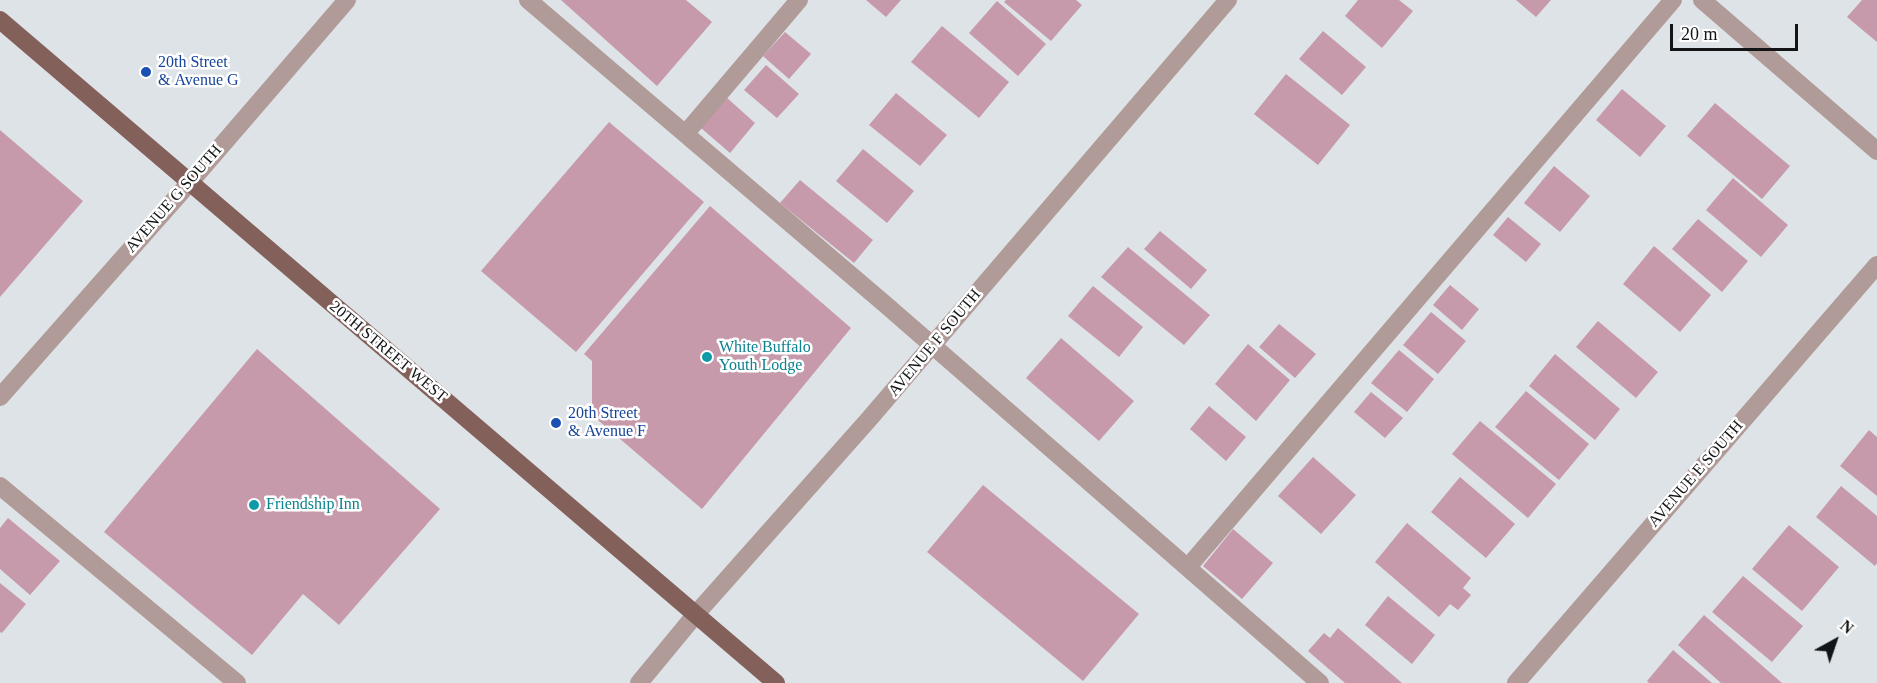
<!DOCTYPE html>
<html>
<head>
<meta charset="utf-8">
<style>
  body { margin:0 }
  #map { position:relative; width:1877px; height:683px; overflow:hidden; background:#dee3e7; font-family:"Times New Roman",serif }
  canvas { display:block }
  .north { position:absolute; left:1805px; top:611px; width:60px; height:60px; -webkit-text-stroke:4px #fff; paint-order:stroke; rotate:40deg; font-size:16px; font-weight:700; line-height:24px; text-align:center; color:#121415 }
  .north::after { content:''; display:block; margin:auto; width:21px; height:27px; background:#121415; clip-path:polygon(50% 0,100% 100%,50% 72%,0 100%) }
  .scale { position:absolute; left:1670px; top:24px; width:128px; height:27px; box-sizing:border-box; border:3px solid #121415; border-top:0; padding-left:8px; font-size:18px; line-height:21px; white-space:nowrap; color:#121415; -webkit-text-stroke:4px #fff; paint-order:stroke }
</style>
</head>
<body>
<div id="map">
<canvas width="1877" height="683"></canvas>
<div class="north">N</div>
<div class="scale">20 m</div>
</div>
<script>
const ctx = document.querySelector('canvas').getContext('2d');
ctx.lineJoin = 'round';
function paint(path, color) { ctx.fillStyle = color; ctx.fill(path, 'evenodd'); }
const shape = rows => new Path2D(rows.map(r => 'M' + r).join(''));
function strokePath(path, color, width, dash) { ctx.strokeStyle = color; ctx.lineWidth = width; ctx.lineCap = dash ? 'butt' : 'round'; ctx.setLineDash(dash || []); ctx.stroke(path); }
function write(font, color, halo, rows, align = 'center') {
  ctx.font = font + ' "Times New Roman",serif'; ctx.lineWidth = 5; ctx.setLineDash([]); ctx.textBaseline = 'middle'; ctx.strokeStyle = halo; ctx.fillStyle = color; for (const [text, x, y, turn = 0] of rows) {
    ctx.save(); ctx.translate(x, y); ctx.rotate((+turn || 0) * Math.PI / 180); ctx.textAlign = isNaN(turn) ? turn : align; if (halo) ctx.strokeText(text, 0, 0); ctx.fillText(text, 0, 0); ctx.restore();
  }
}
const building = shape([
  [561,0,686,0,712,22,657,86],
  [866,0,901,0,886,17],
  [1006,0,1076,0,1082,5,1051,41,1004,2],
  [1358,0,1399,0,1413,11,1382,48,1345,16],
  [1516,0,1551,0,1536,17],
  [1862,0,1877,0,1877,42,1847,17],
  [997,1,1046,44,1018,76,969,33],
  [942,26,1009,82,979,118,911,62],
  [1323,31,1366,67,1342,95,1299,59],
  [785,32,811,54,789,79,763,56],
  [766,65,799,94,777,118,744,90],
  [1286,74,1350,125,1318,165,1254,114],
  [1622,89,1666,126,1640,157,1596,120],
  [896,93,947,135,920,166,869,125],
  [726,97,755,123,730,153,701,128],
  [1715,103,1790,166,1762,199,1687,136],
  [609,122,704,202,576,352,481,271],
  [0,130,83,201,0,297],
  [863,149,914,191,887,223,836,181],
  [1554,166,1590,196,1560,232,1524,203],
  [1733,178,1788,225,1761,257,1706,210],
  [800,180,873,240,854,263,780,203],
  [710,206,851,328,702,509,592,415,592,361,584,354],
  [1508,217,1541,244,1526,262,1493,235],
  [1698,219,1748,261,1722,292,1672,249],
  [1160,231,1207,270,1191,289,1144,249],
  [1654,246,1711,295,1680,332,1623,284],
  [1128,247,1210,315,1184,345,1101,277],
  [1450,285,1479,309,1462,330,1433,305],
  [1093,286,1143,327,1119,357,1068,316],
  [1431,312,1466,341,1438,374,1403,345],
  [1598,321,1658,372,1636,398,1576,347],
  [1279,324,1316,354,1295,378,1259,347],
  [1061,338,1134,401,1099,441,1026,378],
  [1248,344,1290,380,1256,421,1215,384],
  [257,349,440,509,339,625,303,594,252,655,104,532],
  [1399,350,1434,379,1407,412,1371,383],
  [1555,354,1620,409,1595,440,1529,386],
  [1526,391,1589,444,1559,480,1495,427],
  [1371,392,1403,418,1385,438,1354,412],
  [1209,406,1246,437,1226,461,1190,429],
  [1480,421,1556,484,1528,518,1452,454],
  [1869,430,1877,437,1877,496,1840,466],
  [1313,457,1356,495,1321,534,1278,496],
  [1460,477,1515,524,1486,558,1431,512],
  [983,485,1139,614,1083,681,927,552],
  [1841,486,1877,516,1877,563,1875,566,1816,517],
  [8,518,60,561,30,595,0,569,0,528],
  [1407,523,1471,578,1463,588,1471,595,1458,610,1450,604,1439,617,1375,562],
  [1789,525,1839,567,1802,611,1752,569],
  [1233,529,1273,563,1242,599,1203,566],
  [1743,576,1803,626,1772,662,1712,612],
  [0,583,26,604,2,633,0,632],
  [1388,596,1435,635,1412,664,1365,625],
  [1704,615,1782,683,1721,683,1678,645],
  [1338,628,1402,683,1345,683,1308,651,1324,633,1330,638],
  [1673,650,1712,683,1649,683,1647,681]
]);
const minor = shape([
  [528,0,886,305,1320,683],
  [1702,0,1877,151],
  [686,133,799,0],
  [0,397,191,181,347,0],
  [0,486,237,683],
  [1188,567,1673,0],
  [639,683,696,614,870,418,1228,0],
  [1516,683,1877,265]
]);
const major = shape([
  [0,20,776,683]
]);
const markers = [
  [146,72,6,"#1a4fb4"],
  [707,357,6,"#0f9aa8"],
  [556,423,6,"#1a4fb4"],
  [254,505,6,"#0f9aa8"]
];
const transitNames = [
  ["20th Street",158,63],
  ["& Avenue G",158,81],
  ["20th Street",568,414],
  ["& Avenue F",568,432]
];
const streetNames = [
  ["AVENUE G SOUTH",174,199,-49],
  ["AVENUE F SOUTH",935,343,-50],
  ["20TH STREET WEST",388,352,40],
  ["AVENUE E SOUTH",1696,474,-49]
];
const cultureNames = [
  ["White Buffalo",719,348],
  ["Youth Lodge",719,366],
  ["Friendship Inn",266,505]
];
paint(building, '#c69aab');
strokePath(minor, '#b09b98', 18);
strokePath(major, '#84605b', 18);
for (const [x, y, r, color] of markers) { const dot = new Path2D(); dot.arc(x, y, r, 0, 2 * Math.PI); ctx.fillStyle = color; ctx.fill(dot); strokePath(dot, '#fff', 2); }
write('16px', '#164399', '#fff', transitNames, 'left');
write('16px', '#121415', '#fff', streetNames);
write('16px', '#0d838f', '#fff', cultureNames, 'left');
</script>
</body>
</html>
